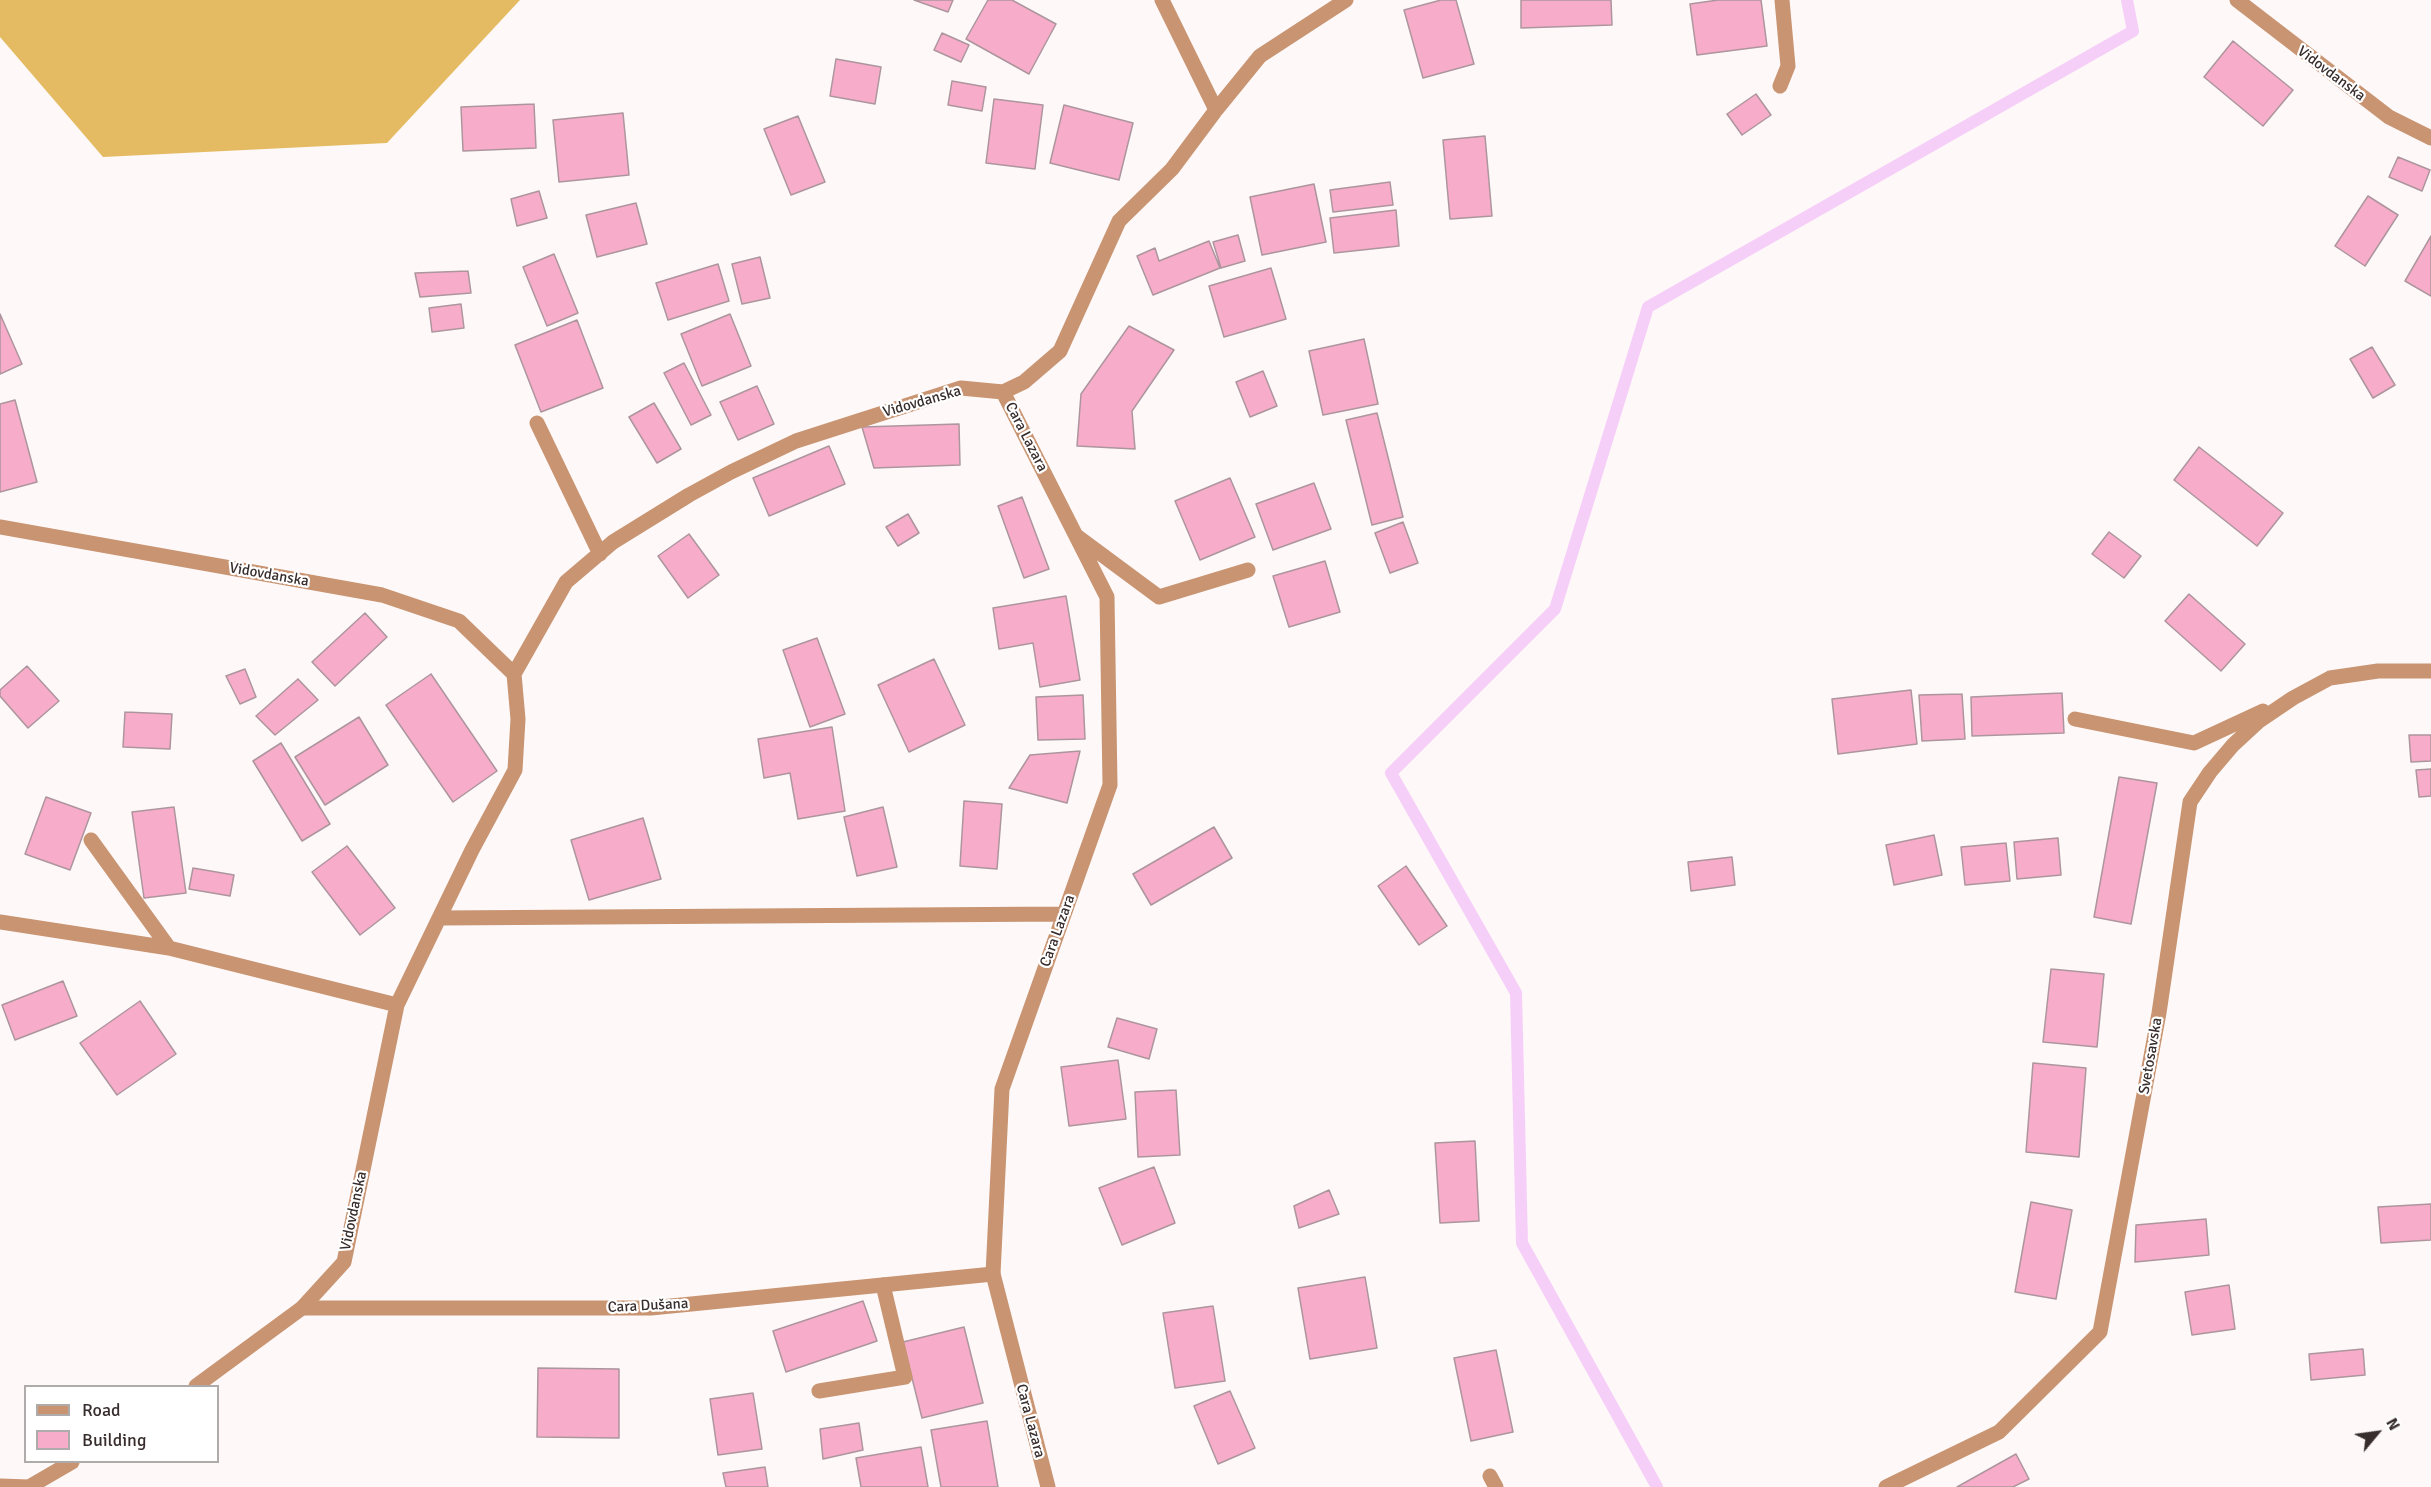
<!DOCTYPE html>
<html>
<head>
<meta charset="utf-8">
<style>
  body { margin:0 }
  #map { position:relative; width:2431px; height:1487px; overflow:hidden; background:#fef8f8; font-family:Signika,sans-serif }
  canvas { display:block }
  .legend { position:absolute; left:24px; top:1385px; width:195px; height:78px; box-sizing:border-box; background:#fff; border:2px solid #afabab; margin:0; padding:8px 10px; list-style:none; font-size:18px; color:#372d2c }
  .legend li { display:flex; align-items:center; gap:12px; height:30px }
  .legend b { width:30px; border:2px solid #afabab }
  .north { position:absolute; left:2347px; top:1403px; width:60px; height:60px; -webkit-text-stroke:4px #fff; paint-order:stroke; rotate:61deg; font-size:16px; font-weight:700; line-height:24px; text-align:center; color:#372d2c }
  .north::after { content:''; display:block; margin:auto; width:21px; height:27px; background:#372d2c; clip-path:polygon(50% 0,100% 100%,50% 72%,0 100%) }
</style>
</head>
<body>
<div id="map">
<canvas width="2431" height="1487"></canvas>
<ul class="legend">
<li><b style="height:8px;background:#c89471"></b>Road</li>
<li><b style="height:16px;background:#f7adc9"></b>Building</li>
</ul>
<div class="north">N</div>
</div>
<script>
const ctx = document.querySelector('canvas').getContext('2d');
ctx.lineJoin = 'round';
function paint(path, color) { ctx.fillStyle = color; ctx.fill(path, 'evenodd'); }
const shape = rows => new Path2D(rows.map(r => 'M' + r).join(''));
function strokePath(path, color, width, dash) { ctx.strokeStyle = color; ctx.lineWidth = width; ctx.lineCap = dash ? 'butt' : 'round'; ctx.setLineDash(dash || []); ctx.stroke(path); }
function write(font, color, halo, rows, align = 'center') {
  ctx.font = font + ' Signika,sans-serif'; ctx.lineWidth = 4.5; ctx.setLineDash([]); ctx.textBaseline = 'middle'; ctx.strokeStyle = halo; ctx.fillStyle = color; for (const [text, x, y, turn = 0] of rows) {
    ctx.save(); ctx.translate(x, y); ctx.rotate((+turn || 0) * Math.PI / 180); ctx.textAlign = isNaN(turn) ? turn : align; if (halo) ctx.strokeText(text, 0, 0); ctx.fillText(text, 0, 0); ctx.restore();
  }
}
const forest = shape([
  [0,0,520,0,387,143,103,157,0,37]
]);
const stream = shape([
  [1657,1487,1522,1243,1516,993,1391,773,1555,609,1648,307,2133,31,2127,0]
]);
const building = shape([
  [914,0,953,0,948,12,914,0],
  [988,0,1012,0,1056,24,1029,74,966,39,988,0],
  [1441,0,1456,0,1474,64,1423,78,1404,10,1441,0],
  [1521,0,1611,0,1612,25,1521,28,1521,0],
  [1718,0,1761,0,1767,46,1697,55,1690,4,1718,0],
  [942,33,969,45,961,62,934,50,942,33],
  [2233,41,2293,90,2263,126,2204,77,2233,41],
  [836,59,881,67,875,104,830,96,836,59],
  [952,81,986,87,982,111,948,105,952,81],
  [1756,94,1771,115,1742,135,1727,114,1756,94],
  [994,99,1043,105,1035,169,986,163,994,99],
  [534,104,536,148,463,151,461,107,534,104],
  [1064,105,1133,123,1119,180,1050,163,1064,105],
  [623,113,629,175,559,182,553,120,623,113],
  [798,116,825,182,791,195,764,129,798,116],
  [1485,136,1492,216,1450,219,1443,140,1485,136],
  [2398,157,2430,170,2422,191,2389,177,2398,157],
  [1390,182,1393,205,1333,212,1330,190,1390,182],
  [1314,184,1326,242,1262,255,1250,197,1314,184],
  [539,191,547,218,517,226,511,199,539,191],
  [2368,196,2398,215,2365,266,2335,246,2368,196],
  [636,203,647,244,597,257,586,215,636,203],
  [1396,210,1399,246,1334,253,1330,218,1396,210],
  [1238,235,1245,261,1221,268,1213,242,1238,235],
  [2431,236,2431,296,2405,281,2431,236],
  [1209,241,1220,268,1153,295,1137,256,1155,248,1159,261,1209,241],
  [554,254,578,313,547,326,523,267,554,254],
  [760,257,770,298,742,304,732,264,760,257],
  [718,264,729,301,668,320,656,283,718,264],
  [1271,268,1286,319,1224,337,1209,286,1271,268],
  [468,271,471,293,420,297,415,273,468,271],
  [461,304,464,328,432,332,429,308,461,304],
  [0,314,22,364,0,374,0,314],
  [730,314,751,366,702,386,681,334,730,314],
  [577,320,603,388,541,412,515,345,577,320],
  [1129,326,1174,350,1132,411,1135,449,1077,446,1081,394,1129,326],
  [1364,339,1378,404,1323,415,1309,351,1364,339],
  [2372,347,2395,385,2373,398,2350,359,2372,347],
  [684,363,711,415,691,425,664,373,684,363],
  [1263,371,1277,406,1250,417,1236,382,1263,371],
  [757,386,774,424,738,440,720,402,757,386],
  [15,400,37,482,0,492,0,404,15,400],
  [654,403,681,449,657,463,629,417,654,403],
  [1377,413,1403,517,1372,525,1346,420,1377,413],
  [959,424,960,465,874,468,862,427,959,424],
  [829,446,845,484,769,516,753,478,829,446],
  [2199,447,2283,513,2257,546,2174,480,2199,447],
  [1230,478,1255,537,1200,560,1175,501,1230,478],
  [1314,483,1331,529,1273,550,1256,504,1314,483],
  [1022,497,1049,569,1024,578,998,506,1022,497],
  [908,514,919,533,898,546,886,527,908,514],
  [1403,522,1418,563,1390,573,1375,533,1403,522],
  [2109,532,2141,556,2124,578,2092,554,2109,532],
  [689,534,719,575,688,598,658,556,689,534],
  [1325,561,1340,612,1289,627,1273,576,1325,561],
  [2189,594,2245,644,2221,671,2165,621,2189,594],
  [1066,596,1080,680,1040,687,1033,643,999,649,993,608,1066,596],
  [365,613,387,637,335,686,312,662,365,613],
  [817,638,845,714,810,727,783,650,817,638],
  [934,659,965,725,909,752,878,685,934,659],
  [27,666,59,701,28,728,0,696,0,690,27,666],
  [245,669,256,697,240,704,226,676,245,669],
  [431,674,497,771,453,802,386,705,431,674],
  [298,679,318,700,275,735,256,716,298,679],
  [1911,690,1917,744,1838,754,1832,699,1911,690],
  [2062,693,2064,733,1972,736,1971,697,2062,693],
  [1962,694,1965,739,1922,741,1919,695,1962,694],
  [1083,695,1085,739,1038,740,1036,697,1083,695],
  [125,712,172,714,170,749,123,747,125,712],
  [359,717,388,765,325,805,295,757,359,717],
  [832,727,845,811,798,819,790,773,764,778,758,739,832,727],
  [2409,735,2431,735,2431,761,2411,762,2409,735],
  [281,743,330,824,302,841,253,761,281,743],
  [1080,751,1067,803,1009,788,1030,755,1080,751],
  [2431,769,2431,796,2419,797,2416,770,2431,769],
  [2119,777,2157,783,2131,924,2094,917,2119,777],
  [46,797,91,813,70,870,25,854,46,797],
  [964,801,1002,804,997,869,960,866,964,801],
  [174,807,186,893,144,898,132,812,174,807],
  [883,807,897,867,857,876,844,817,883,807],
  [643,818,661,879,589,900,571,840,643,818],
  [1214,827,1232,858,1151,905,1133,874,1214,827],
  [1934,835,1942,875,1894,885,1886,845,1934,835],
  [2058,838,2061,875,2017,879,2014,842,2058,838],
  [2006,843,2010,881,1965,885,1961,847,2006,843],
  [347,846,395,908,360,935,312,872,347,846],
  [1732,857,1735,885,1691,891,1688,862,1732,857],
  [1406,866,1447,926,1419,945,1378,886,1406,866],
  [193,868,234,875,230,896,189,889,193,868],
  [2051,969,2104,974,2097,1047,2043,1042,2051,969],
  [63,981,77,1016,15,1040,2,1005,63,981],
  [140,1001,176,1054,117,1095,80,1043,140,1001],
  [1117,1018,1157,1029,1149,1059,1108,1047,1117,1018],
  [1118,1060,1126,1119,1069,1126,1061,1067,1118,1060],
  [2033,1063,2086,1068,2079,1157,2026,1152,2033,1063],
  [1176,1090,1180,1155,1138,1157,1135,1092,1176,1090],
  [1475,1141,1479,1221,1440,1223,1435,1143,1475,1141],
  [1154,1167,1175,1223,1122,1245,1099,1188,1154,1167],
  [1329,1190,1339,1214,1299,1228,1294,1206,1329,1190],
  [2031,1202,2072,1210,2056,1299,2015,1292,2031,1202],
  [2431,1204,2431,1240,2381,1243,2378,1207,2431,1204],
  [2206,1219,2209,1255,2135,1262,2136,1225,2206,1219],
  [1365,1277,1377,1348,1310,1359,1298,1288,1365,1277],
  [2229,1285,2235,1329,2192,1335,2185,1292,2229,1285],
  [863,1301,877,1341,786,1372,773,1331,863,1301],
  [1213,1306,1225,1381,1175,1388,1163,1313,1213,1306],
  [964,1327,983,1403,922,1418,903,1342,964,1327],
  [2363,1349,2365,1375,2311,1380,2309,1354,2363,1349],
  [1496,1350,1513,1432,1471,1441,1454,1358,1496,1350],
  [538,1368,619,1369,619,1438,537,1437,538,1368],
  [1230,1391,1255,1448,1218,1464,1194,1406,1230,1391],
  [753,1393,762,1449,718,1455,710,1399,753,1393],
  [987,1421,998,1487,941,1487,931,1430,987,1421],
  [859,1423,863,1450,823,1459,820,1429,859,1423],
  [921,1447,928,1487,861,1487,856,1458,921,1447],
  [2016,1454,2029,1479,2013,1487,1957,1487,2016,1454],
  [765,1467,768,1487,726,1487,723,1473,765,1467]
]);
const lane = shape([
  [302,1308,651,1308,993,1274]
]);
const street = shape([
  [1162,0,1216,110],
  [2237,0,2389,117,2431,138],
  [1780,86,1788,66,1782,0],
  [1003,392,1107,597,1110,785,1002,1089,993,1274,1048,1487],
  [537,423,600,554],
  [0,527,382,595,459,621,514,674],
  [1078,537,1159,597,1248,570],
  [2075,719,2194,743,2263,711],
  [91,840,169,948],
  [439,918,1064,914],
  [0,922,169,948,397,1005],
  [196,1386,302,1308,344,1262,397,1005,472,850,515,770,518,719,514,674,566,582,613,542,689,495,731,472,796,441,961,388,1003,392,1024,382,1060,351,1119,221,1172,169,1216,110,1260,56,1346,0],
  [819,1391,905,1377,883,1285],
  [1490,1476,1496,1487],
  [0,1486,29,1487,72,1462],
  [1886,1487,1999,1432,2100,1332,2159,1013,2190,802,2210,772,2233,745,2259,721,2293,698,2330,678,2378,671,2431,671]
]);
const streetNames = [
  ["Vidovdanska",2331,74,37],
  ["Vidovdanska",922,402,-16],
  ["Cara Lazara",1026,437,63],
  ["Vidovdanska",269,575,10],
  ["Cara Lazara",1058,931,-70],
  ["Svetosavska",2151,1056,-80],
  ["Vidovdanska",354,1211,-78],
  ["Cara Dušana",648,1306,-3],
  ["Cara Lazara",1030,1421,75]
];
paint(forest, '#e4bb62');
strokePath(stream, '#f6cff8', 12);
paint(building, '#f7adc9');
strokePath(building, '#ad959e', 1.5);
strokePath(lane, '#c89471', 15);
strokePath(street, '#c89471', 15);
write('15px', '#372d2c', '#fff', streetNames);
</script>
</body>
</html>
